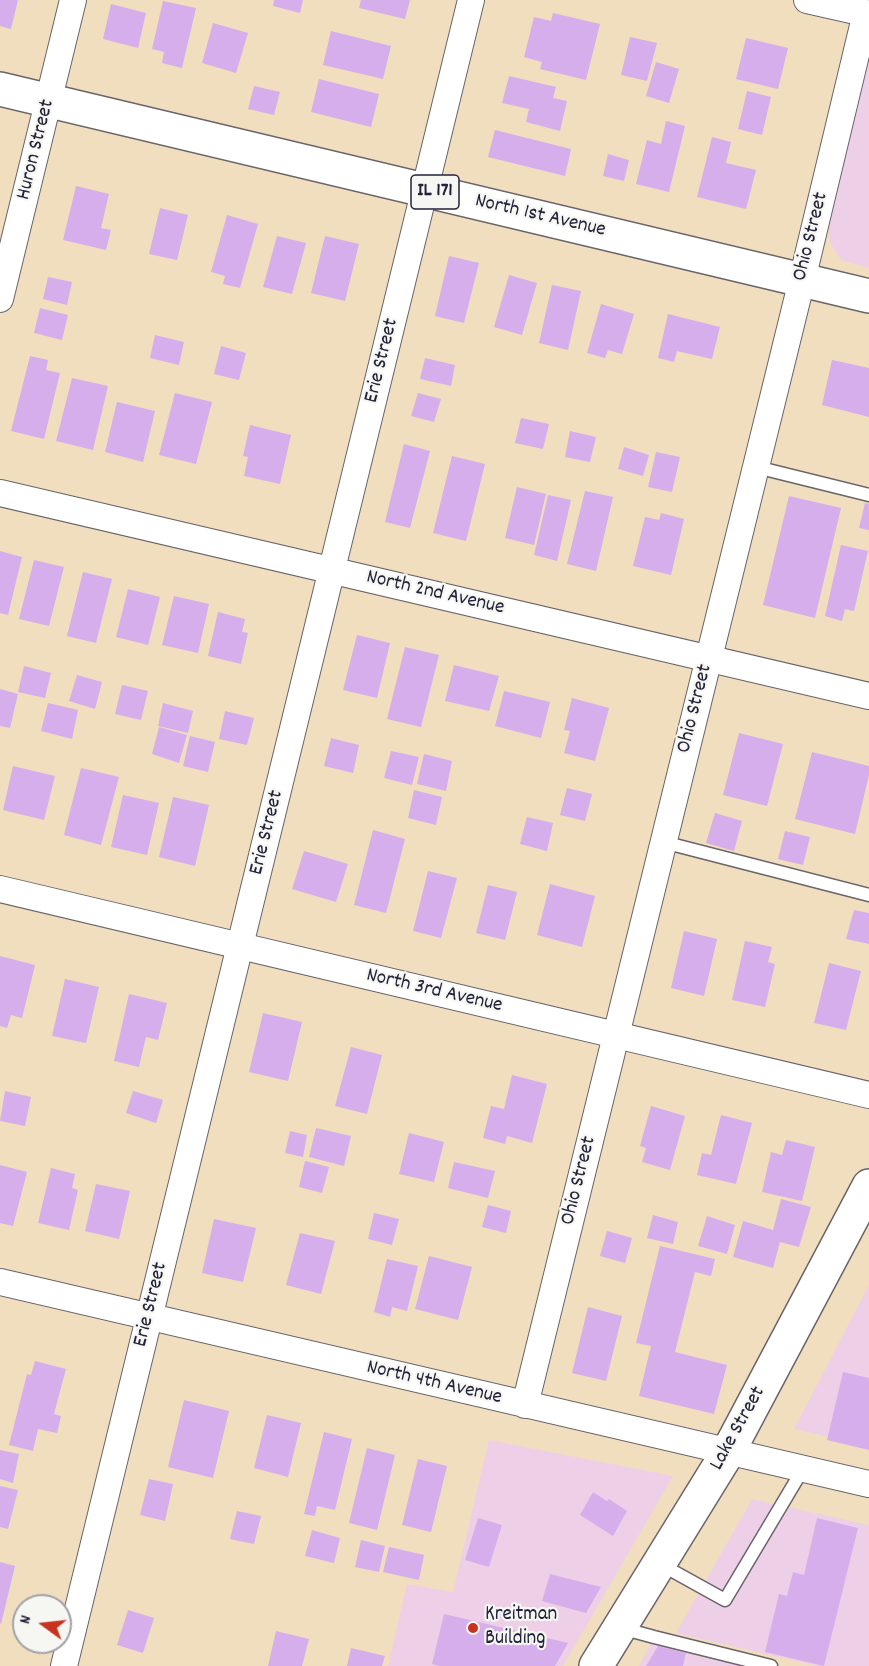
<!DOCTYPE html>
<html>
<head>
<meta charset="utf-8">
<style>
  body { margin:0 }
  #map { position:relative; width:869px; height:1666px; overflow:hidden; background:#f0debf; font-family:Dekko,sans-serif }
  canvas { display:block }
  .north { position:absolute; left:12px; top:1594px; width:60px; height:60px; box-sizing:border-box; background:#f6f6f2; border:2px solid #a1a1a9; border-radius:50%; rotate:285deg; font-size:16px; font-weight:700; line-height:24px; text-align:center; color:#22223b }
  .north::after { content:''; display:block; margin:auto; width:21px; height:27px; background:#c8321e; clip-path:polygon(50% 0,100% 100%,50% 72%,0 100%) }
</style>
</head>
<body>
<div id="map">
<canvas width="869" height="1666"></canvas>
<div class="north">N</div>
</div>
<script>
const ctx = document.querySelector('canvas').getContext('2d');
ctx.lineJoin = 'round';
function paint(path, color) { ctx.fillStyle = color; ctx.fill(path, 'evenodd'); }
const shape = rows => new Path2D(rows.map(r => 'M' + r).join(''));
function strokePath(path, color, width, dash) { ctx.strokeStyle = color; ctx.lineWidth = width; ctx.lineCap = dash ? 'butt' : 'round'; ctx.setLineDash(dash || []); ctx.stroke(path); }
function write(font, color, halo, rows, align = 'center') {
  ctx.font = font + ' Dekko,sans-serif'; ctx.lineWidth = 4.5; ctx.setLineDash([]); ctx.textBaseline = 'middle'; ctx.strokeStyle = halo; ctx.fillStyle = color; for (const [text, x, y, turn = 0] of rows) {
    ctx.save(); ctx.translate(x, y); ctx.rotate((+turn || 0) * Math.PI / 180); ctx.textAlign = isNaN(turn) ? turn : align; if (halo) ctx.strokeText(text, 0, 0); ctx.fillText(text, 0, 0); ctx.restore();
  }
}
const built = shape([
  [869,54,869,268,841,260,835,251,830,242,828,225],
  [869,1285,869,1446,794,1429],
  [489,1440,673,1476,563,1666,388,1666,407,1584,453,1592],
  [752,1499,869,1525,869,1666,817,1666,676,1633],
  [654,1637,770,1666,639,1666]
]);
const building = shape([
  [0,0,18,0,11,29,0,26],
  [274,0,303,0,300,13,273,6],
  [361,0,410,0,405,19,359,8],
  [163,1,196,8,182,68,162,63,164,52,152,49],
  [111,4,146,13,138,48,103,39],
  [553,13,600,24,586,80,540,69,542,62,524,57,534,17,551,21],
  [213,23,248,33,236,73,202,63],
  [331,31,391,46,383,79,323,65],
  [630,37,657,43,647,81,621,75],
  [746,38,788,48,778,89,736,79],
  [656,62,679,69,669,103,646,96],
  [509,76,556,87,553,98,567,101,560,131,526,122,529,109,502,103],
  [319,79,379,94,371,127,311,112],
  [254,86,280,92,274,115,248,109],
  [747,91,771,97,762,135,738,129],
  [666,121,685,126,669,192,636,184,647,140,661,144],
  [495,130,571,149,565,176,488,157],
  [712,137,731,142,726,163,756,170,746,209,697,197],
  [608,154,629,160,624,181,603,176],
  [76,186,109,194,101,228,111,230,106,250,63,240],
  [160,208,188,215,177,260,149,254],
  [227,215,258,224,240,288,223,284,225,276,211,272],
  [277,236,306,243,292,294,263,287],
  [325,236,359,244,345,301,311,293],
  [449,256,479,263,464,323,435,316],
  [509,275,537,283,522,335,494,327],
  [48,277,72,282,67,305,43,299],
  [552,285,581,291,568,350,539,343],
  [601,304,634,314,622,354,608,350,605,358,587,353],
  [40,308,68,315,62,340,34,333],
  [668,314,720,327,712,359,677,351,674,362,658,358],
  [155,335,184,342,179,365,150,358],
  [221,346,246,353,239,380,214,374],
  [30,356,48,360,46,370,60,373,44,439,11,431],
  [425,358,455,365,451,386,420,379],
  [832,360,869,368,869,417,822,405],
  [72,378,108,386,93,450,56,441],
  [175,393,212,402,196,464,159,455],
  [418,393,441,399,434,422,411,416],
  [117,402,155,411,143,462,105,452],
  [521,418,549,424,543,449,515,443],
  [250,425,291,435,280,484,244,476,248,457,243,456],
  [570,431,596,437,590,462,565,457],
  [404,444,430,451,410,528,385,522],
  [624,447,649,455,643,476,618,469],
  [656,452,680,457,672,492,648,487],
  [452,456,485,464,466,541,433,533],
  [517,487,546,494,534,545,505,538],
  [585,491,613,497,596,571,567,564],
  [548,495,571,500,557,561,534,555],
  [789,496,841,508,815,618,763,605],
  [865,503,869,504,869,530,859,528],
  [661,513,684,519,671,575,633,566,645,517,659,520],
  [841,545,868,551,854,611,845,609,842,621,825,616],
  [0,551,22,557,8,615,0,613],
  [34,560,64,567,49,626,19,619],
  [83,572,112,579,96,643,67,636],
  [128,589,160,597,148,645,116,637],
  [174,596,209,604,198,653,162,645],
  [218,612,245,619,242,632,248,633,241,664,208,656],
  [357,635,390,643,377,698,343,690],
  [405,647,439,655,421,727,387,719],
  [454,665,499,676,489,711,445,701],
  [24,666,51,673,45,698,18,692],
  [77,675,102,682,95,709,69,701],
  [122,685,148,691,141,720,115,714],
  [0,689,18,694,10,728,0,726],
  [504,691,550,702,541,738,495,726],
  [572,698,609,708,595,761,564,753,570,731,564,730],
  [48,703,78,710,72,739,41,731],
  [163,703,193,711,188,733,158,726],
  [225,711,254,718,247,745,219,739],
  [159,727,187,735,179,763,152,754],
  [739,733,783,744,767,806,723,795],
  [190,736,215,742,208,772,183,766],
  [331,738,359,745,353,773,324,766],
  [391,751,419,757,412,785,384,778],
  [812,752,869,766,869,775,855,834,795,819],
  [424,754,452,761,446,791,417,784],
  [13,766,55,776,44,820,3,810],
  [81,768,119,777,101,845,64,835],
  [567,788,592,794,585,821,560,815],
  [414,790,442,797,436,825,408,818],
  [123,795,159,803,147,855,111,847],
  [173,797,209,805,195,866,159,857],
  [715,813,742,821,734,851,706,843],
  [527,817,553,823,547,851,520,844],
  [373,830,405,839,386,913,354,905],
  [785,831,810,837,803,865,778,859],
  [304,851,348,864,336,902,292,889],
  [428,871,457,878,441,938,413,931],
  [550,884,595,896,582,947,537,935],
  [488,885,517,892,505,940,476,933],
  [854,910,869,913,869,944,846,939],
  [684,931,717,939,704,996,671,988],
  [745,941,772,947,768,962,775,964,765,1007,732,1000],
  [0,956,35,965,22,1018,11,1015,7,1028,0,1026],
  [829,963,861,971,846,1030,814,1023],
  [65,979,99,987,86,1043,52,1036],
  [129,994,167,1003,158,1040,146,1037,139,1067,114,1061],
  [263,1013,302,1022,288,1081,249,1072],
  [351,1047,382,1055,367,1114,335,1106],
  [512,1075,547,1084,532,1143,507,1136,505,1144,483,1138,491,1106,504,1109],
  [5,1091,31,1097,25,1126,0,1121],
  [133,1091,163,1100,156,1123,126,1113],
  [651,1106,685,1116,670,1170,642,1162,646,1148,640,1146],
  [721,1115,752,1123,736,1184,697,1175,702,1153,711,1155],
  [316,1128,351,1136,344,1166,309,1157],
  [290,1131,307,1135,303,1157,285,1153],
  [409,1133,444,1142,434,1182,399,1174],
  [786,1140,815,1147,802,1201,762,1192,771,1152,782,1155],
  [305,1161,329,1167,322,1193,299,1187],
  [454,1162,495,1171,488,1198,448,1188],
  [0,1165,27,1172,13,1226,0,1223],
  [51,1168,75,1174,72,1188,78,1190,69,1230,38,1223],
  [96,1184,130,1191,119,1239,85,1231],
  [781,1199,811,1207,799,1247,780,1242,773,1268,733,1257,743,1221,773,1230],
  [488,1205,511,1211,506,1233,482,1227],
  [374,1213,399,1219,392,1245,368,1239],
  [653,1215,678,1222,673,1244,647,1238],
  [707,1216,735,1225,727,1254,698,1246],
  [214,1219,256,1228,243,1282,202,1273],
  [607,1231,632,1238,625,1263,600,1256],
  [300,1233,335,1241,321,1294,286,1285],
  [660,1246,715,1259,711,1276,695,1272,675,1352,727,1365,714,1414,639,1396,651,1346,636,1343],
  [429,1256,472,1267,458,1320,415,1309],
  [387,1259,418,1266,407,1311,392,1307,390,1317,374,1312],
  [588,1307,622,1316,606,1381,572,1373],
  [35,1361,66,1369,54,1414,61,1416,57,1433,38,1429,33,1451,9,1445,27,1374,31,1375],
  [843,1372,869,1378,869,1450,827,1440],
  [184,1400,229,1411,213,1478,168,1467],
  [267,1415,301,1423,288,1477,254,1468],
  [324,1432,352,1439,335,1510,317,1506,315,1516,304,1514],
  [367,1448,395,1455,377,1530,349,1523],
  [0,1450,19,1454,13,1483,0,1479],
  [418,1459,447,1466,431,1532,402,1525],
  [149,1479,173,1484,165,1521,140,1515],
  [0,1486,18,1490,8,1529,0,1527],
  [593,1492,607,1501,609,1499,627,1511,613,1536,580,1515],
  [237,1511,261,1516,254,1544,230,1539],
  [478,1518,502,1525,489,1567,465,1560],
  [817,1518,858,1528,824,1666,765,1652,779,1594,787,1596,793,1572,804,1575],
  [312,1530,340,1538,334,1563,305,1556],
  [361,1540,385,1546,379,1572,355,1567],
  [389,1547,424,1555,419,1580,383,1572],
  [0,1562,15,1566,1,1624,0,1623],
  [550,1574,601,1587,586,1613,542,1601],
  [128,1610,154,1618,143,1653,117,1645],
  [444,1614,568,1643,555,1666,440,1666,432,1664],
  [276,1631,309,1639,302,1666,268,1666],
  [658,1646,686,1653,683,1666,646,1666],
  [351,1648,385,1656,382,1666,347,1666]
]);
const lane = shape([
  [756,467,869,495],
  [663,842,869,895],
  [660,1564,725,1600,803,1469],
  [621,1628,654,1637,771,1666]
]);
const street = shape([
  [807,0,869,14],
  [0,299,73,0],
  [0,493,869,696],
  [0,889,869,1095],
  [0,1282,869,1484],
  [525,1405,802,280,866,13],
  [64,1666,471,0]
]);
const secondary = shape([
  [596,1666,728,1452,869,1186]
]);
const primary = shape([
  [0,89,869,296]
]);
const markers = [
  [473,1628,6,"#c8321e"]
];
const shields = [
  [435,192,48]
];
const shieldNames = [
  ["IL 171",435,192]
];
const streetNames = [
  ["Huron Street",37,150,-76],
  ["North 1st Avenue",540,217,13],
  ["Ohio Street",812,237,-76],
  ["Erie Street",383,361,-76],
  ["North 2nd Avenue",435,594,13],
  ["Ohio Street",696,709,-76],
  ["Erie Street",268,833,-76],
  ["North 3rd Avenue",434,992,13],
  ["Ohio Street",580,1181,-76],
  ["Erie Street",152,1305,-76],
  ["North 4th Avenue",434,1384,13],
  ["Lake Street",739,1429,-61]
];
const poiNames = [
  ["Kreitman",485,1616],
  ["Building",485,1640]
];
paint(built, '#edd0e8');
paint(building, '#d6aeeb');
strokePath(lane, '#6a6469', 15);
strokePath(street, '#6a6469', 28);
strokePath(secondary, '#6a6469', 36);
strokePath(primary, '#6a6469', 36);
strokePath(lane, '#fff', 12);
strokePath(street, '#fff', 26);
strokePath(secondary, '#fff', 33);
strokePath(primary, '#fff', 33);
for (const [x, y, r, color] of markers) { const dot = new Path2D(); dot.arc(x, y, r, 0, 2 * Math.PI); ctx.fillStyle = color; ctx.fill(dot); strokePath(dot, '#f6f6f2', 2); }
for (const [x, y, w] of shields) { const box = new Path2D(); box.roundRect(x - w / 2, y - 17, w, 34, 4.5); ctx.fillStyle = '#f6f6f2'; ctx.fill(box); strokePath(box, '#22223b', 1.5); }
write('bold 20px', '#22223b', null, shieldNames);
write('21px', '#22223b', '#f6f6f2', streetNames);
write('21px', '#22223b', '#f6f6f2', poiNames, 'left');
</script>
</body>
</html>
